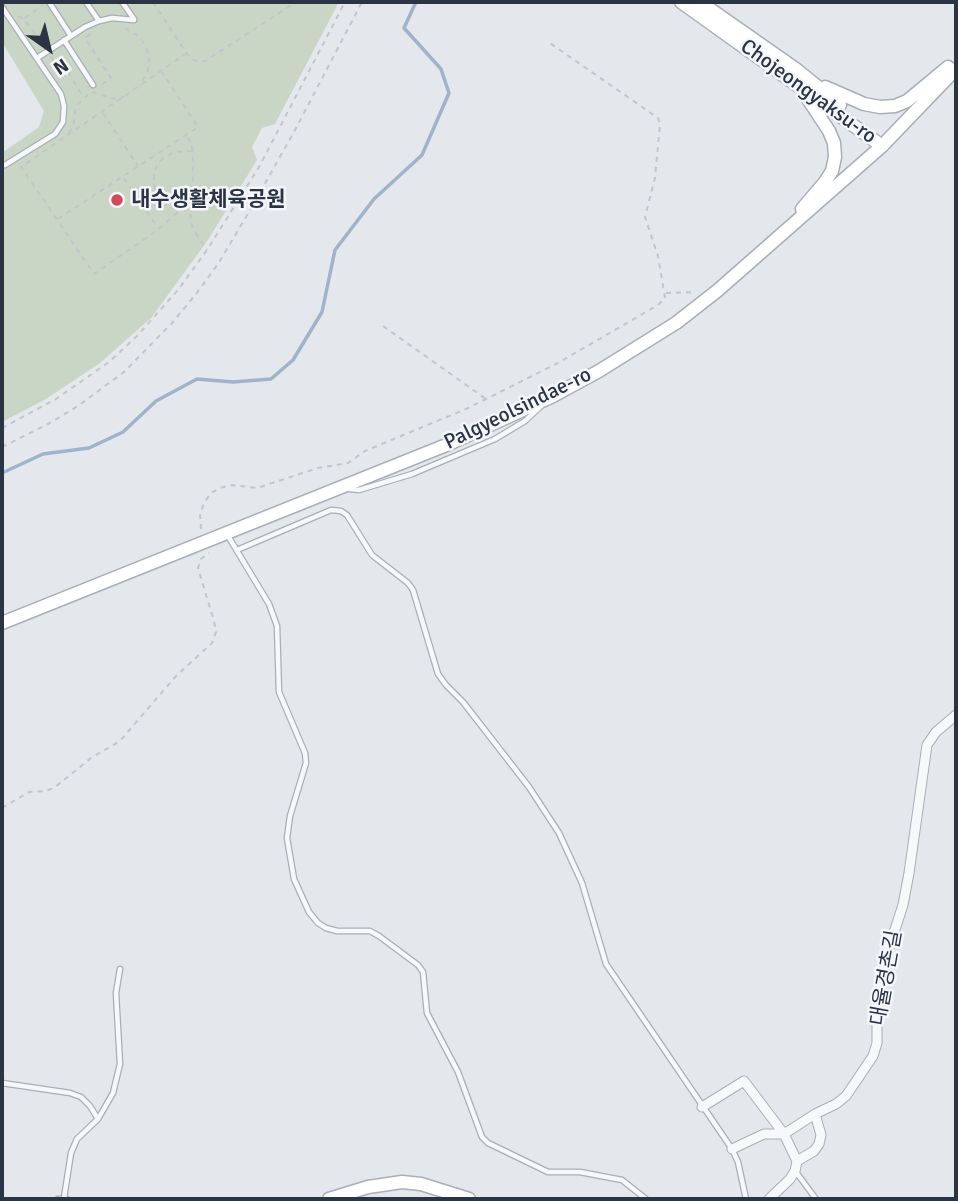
<!DOCTYPE html>
<html>
<head>
<meta charset="utf-8">
<style>
  body { margin:0 }
  #map { position:relative; width:958px; height:1201px; overflow:hidden; background:#e4e7ec; font-family:Signika,sans-serif }
  canvas { display:block }
  .frame { position:absolute; inset:0; border:4px solid #2b3445; pointer-events:none }
  .north { position:absolute; left:14px; top:14px; width:70px; height:70px; -webkit-text-stroke:5px #f4f6f9; paint-order:stroke; rotate:146deg; font-size:19px; font-weight:700; line-height:28px; text-align:center; color:#2b3445 }
  .north::after { content:''; display:block; margin:auto; width:24px; height:32px; background:#2b3445; clip-path:polygon(50% 0,100% 100%,50% 72%,0 100%) }
</style>
</head>
<body>
<div id="map">
<canvas width="958" height="1201"></canvas>
<div class="frame"></div>
<div class="north">N</div>
</div>
<script>
const ctx = document.querySelector('canvas').getContext('2d');
ctx.lineJoin = 'round';
function paint(path, color) { ctx.fillStyle = color; ctx.fill(path, 'evenodd'); }
const shape = rows => new Path2D(rows.map(r => 'M' + r).join(''));
function strokePath(path, color, width, dash) { ctx.strokeStyle = color; ctx.lineWidth = width; ctx.lineCap = dash ? 'butt' : 'round'; ctx.setLineDash(dash || []); ctx.stroke(path); }
function write(font, color, halo, rows, align = 'center') {
  ctx.font = font + ' Signika,"Noto Sans KR",sans-serif'; ctx.lineWidth = 5; ctx.setLineDash([]); ctx.textBaseline = 'middle'; ctx.strokeStyle = halo; ctx.fillStyle = color; for (const [text, x, y, turn = 0] of rows) {
    ctx.save(); ctx.translate(x, y); ctx.rotate((+turn || 0) * Math.PI / 180); ctx.textAlign = isNaN(turn) ? turn : align; if (halo) ctx.strokeText(text, 0, 0); ctx.fillText(text, 0, 0); ctx.restore();
  }
}
const green = shape([
  [2,2,339,2,275,124,262,128,252,147,257,160,208,240,151,318,100,363,46,399,2,422,2,153,39,127,44,111,2,42]
]);
const stream = shape([
  [2,473,43,454,89,448,123,432,156,401,197,379,233,382,271,379,293,360,322,312,335,250,374,199,422,155,449,93,441,69,404,28,416,2]
]);
const path = shape([
  [153,2,189,57,196,61,205,61,296,2],
  [18,16,24,19,44,46],
  [25,18,43,5],
  [125,28,140,37,146,47,149,58,148,70,140,86],
  [90,34,85,38,111,78,100,86],
  [187,53,21,167,94,274,159,229,181,209,189,195,193,181,193,151,187,134],
  [51,56,54,62,59,58,83,96],
  [92,92,114,99,124,97],
  [103,113,138,166],
  [69,133,73,126,76,106,90,93],
  [192,151,174,152,165,157,157,164,153,182,160,200,169,207,181,209,190,214,193,229,207,250],
  [124,178,158,228],
  [58,219,198,127,162,72],
  [666,293,695,292],
  [383,326,486,399],
  [2,428,56,399,109,362,137,336,178,290,207,250,259,167,345,2],
  [2,447,48,424,78,406,124,372,172,323,196,294,218,264,246,217,294,132,362,2],
  [201,529,200,515,204,503,211,493,220,488,232,485,257,488,318,468,348,463,365,451,466,409,556,364,658,305,665,298,658,256,645,217,655,178,660,124,658,118,547,41],
  [2,808,29,792,45,791,54,788,91,758,120,741,176,676,212,643,216,632,214,621,198,568,201,559,209,553]
]);
const lane = shape([
  [49,2,71,36],
  [86,2,99,21],
  [122,2,134,19],
  [2,7,61,94,64,106,63,122,55,134,5,165],
  [64,40,93,85],
  [37,58,85,27,99,21,112,18,134,20],
  [350,489,359,490,412,474,495,439,525,421,541,406],
  [228,536,269,604,277,626,279,692,305,753,306,763,290,816,287,838,294,879,309,912,318,923,326,928,337,931,370,931,379,936,418,965,423,972,427,1013,458,1072,482,1137,488,1143,548,1172,580,1172,622,1180,646,1199],
  [237,550,331,510,341,511,347,515,372,555,408,583,413,590,438,674,446,685,463,702,529,787,559,833,582,883,606,964,732,1149,738,1162,746,1199],
  [2,1083,70,1093,81,1097,90,1106,98,1119],
  [796,1172,816,1199],
  [64,1198,71,1153,77,1139,98,1119,113,1093,120,1064,116,993,120,969],
  [58,1199,67,1199]
]);
const street = shape([
  [702,1107,744,1081,784,1134],
  [732,1149,764,1134,784,1134],
  [797,1161,814,1151,819,1144,821,1135,815,1114],
  [769,1199,790,1179,795,1171,797,1161,784,1134,815,1114,836,1104,846,1096,873,1056,877,1043,877,1014,886,957,903,905,909,873,927,745,936,732,956,715]
]);
const secondary = shape([
  [681,2,882,146],
  [700,2,797,70,840,105],
  [825,87,864,104,880,107,895,106,907,101,948,67],
  [802,209,825,182,832,171,835,157,834,143,829,131,804,93],
  [2,623,449,444,553,396,599,371,676,323,717,291,882,146,956,69],
  [329,1199,368,1187,402,1182,421,1184,469,1199]
]);
const markers = [
  [117,200,7,"#d1495b"]
];
const streetNames = [
  ["Chojeongyaksu-ro",808,92,36],
  ["Palgyeolsindae-ro",518,409,-26],
  ["대율경촌길",887,978,-80]
];
const poiNames = [
  ["내수생활체육공원",131,200]
];
paint(green, '#c9d6c5');
strokePath(stream, '#9fb4cc', 3.5);
strokePath(lane, '#a9aeb7', 7);
strokePath(street, '#a9aeb7', 11);
strokePath(secondary, '#a9aeb7', 15);
strokePath(path, '#c2c5cb', 2, [5, 5]);
strokePath(lane, '#f7f8fa', 4.5);
strokePath(street, '#f7f8fa', 9);
strokePath(secondary, '#fff', 12);
for (const [x, y, r, color] of markers) { const dot = new Path2D(); dot.arc(x, y, r, 0, 2 * Math.PI); ctx.fillStyle = color; ctx.fill(dot); strokePath(dot, '#f4f6f9', 2.5); }
write('21px', '#2b3445', '#f4f6f9', streetNames);
write('bold 21px', '#2b3445', '#f4f6f9', poiNames, 'left');
</script>
</body>
</html>
